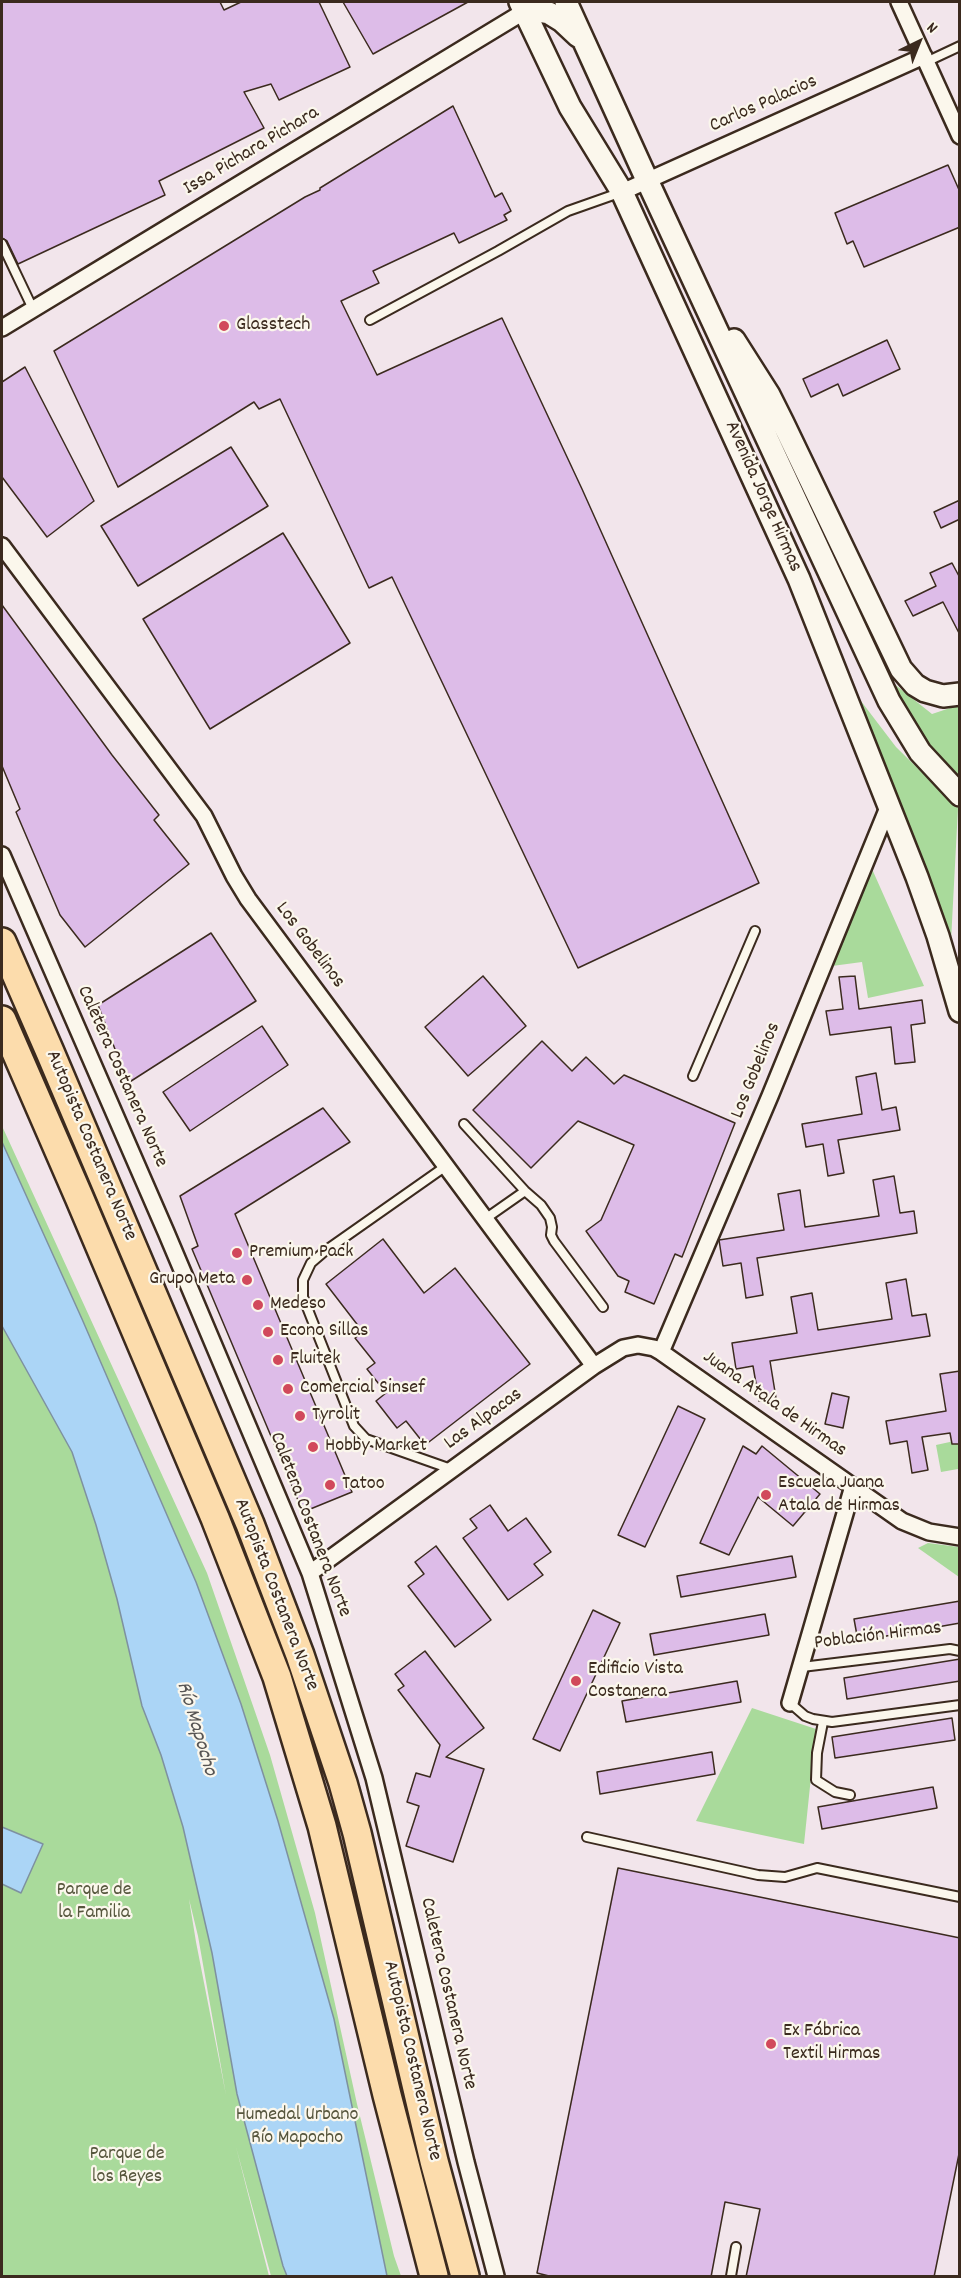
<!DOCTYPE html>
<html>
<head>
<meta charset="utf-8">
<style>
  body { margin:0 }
  #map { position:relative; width:961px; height:2278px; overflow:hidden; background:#f2e5eb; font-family:Dekko,sans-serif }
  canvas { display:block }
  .frame { position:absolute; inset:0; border:3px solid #3b2a1e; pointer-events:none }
  .north { position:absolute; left:889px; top:12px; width:60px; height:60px; -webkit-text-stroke:4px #fbf7ec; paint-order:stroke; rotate:43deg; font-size:16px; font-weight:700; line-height:24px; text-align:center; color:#3b2a1e }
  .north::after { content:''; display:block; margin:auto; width:21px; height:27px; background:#3b2a1e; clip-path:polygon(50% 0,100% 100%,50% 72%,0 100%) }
</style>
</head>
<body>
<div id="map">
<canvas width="961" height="2278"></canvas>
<div class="frame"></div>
<div class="north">N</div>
</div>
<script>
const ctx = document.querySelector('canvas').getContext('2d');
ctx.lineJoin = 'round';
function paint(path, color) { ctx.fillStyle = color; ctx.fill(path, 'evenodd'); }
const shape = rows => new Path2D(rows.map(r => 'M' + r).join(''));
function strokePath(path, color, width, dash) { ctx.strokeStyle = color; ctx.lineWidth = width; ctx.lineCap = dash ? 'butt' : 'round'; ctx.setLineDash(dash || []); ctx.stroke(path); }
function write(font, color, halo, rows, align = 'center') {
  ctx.font = font + ' Dekko,sans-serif'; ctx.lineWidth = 4.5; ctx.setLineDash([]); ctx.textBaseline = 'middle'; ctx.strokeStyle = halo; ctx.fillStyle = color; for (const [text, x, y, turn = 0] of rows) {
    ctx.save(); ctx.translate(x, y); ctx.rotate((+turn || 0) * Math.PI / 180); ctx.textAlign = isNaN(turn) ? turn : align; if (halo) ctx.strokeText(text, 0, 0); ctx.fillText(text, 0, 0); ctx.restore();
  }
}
const green = shape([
  [888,679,932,714,959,705,959,780,917,733],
  [848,684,896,747,958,808,951,941],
  [872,869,924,986,868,998,862,962,832,966],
  [2,1126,207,1573,270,1755,315,1913,357,2104,394,2256,401,2276,271,2276,236,2147,269,2276,2,2276],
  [189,1899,198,1936,226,2095,196,1942],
  [959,1440,959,1475,958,1469,941,1472,936,1445],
  [928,1543,959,1547,959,1577,918,1548],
  [752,1708,816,1729,804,1844,696,1821]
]);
const water = shape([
  [2,1142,82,1319,196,1582,241,1704,278,1821,334,2019,387,2276,287,2276,283,2266,237,2094,212,1953,183,1827,161,1755,142,1706,117,1599,96,1525,72,1452,2,1326,2,1142],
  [2,1827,43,1844,21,1893,2,1884,2,1827]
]);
const building = shape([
  [2,2,220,2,224,10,241,2,319,2,350,67,279,100,271,84,244,92,264,128,159,181,165,195,18,264,7,241,2,238,2,2],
  [343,2,468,2,373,54,343,2],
  [453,106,495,197,502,193,511,211,504,215,507,220,459,243,454,233,373,271,379,283,341,301,377,375,502,318,582,489,759,883,578,968,392,577,369,588,280,399,259,409,254,402,118,487,54,351,305,197,320,190,320,188,453,106],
  [948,165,960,192,960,227,864,267,853,241,847,244,835,213,948,165],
  [887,340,900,369,843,396,838,384,811,397,803,379,887,340],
  [25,367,94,501,47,537,2,477,2,382,25,367],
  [231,447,268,506,138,586,101,526,231,447],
  [960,500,960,519,941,528,934,512,960,500],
  [283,533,350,643,210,729,143,619,283,533],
  [952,563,960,578,960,635,943,602,913,616,905,601,936,586,930,573,952,563],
  [2,605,112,755,159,815,154,820,189,864,85,947,60,915,16,812,20,809,2,766,2,605],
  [211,933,256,1001,128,1083,98,1005,211,933],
  [483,976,526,1026,468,1076,425,1027,483,976],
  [855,976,859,1009,922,1000,925,1023,911,1025,915,1062,895,1064,891,1027,830,1035,826,1011,843,1009,839,977,855,976],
  [262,1026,288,1065,190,1131,163,1092,262,1026],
  [542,1041,572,1071,586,1057,614,1084,624,1075,735,1123,682,1257,675,1254,654,1304,625,1292,629,1281,618,1276,586,1231,601,1220,634,1145,578,1121,531,1168,473,1110,542,1041],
  [876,1073,882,1110,896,1107,900,1130,838,1140,844,1173,828,1176,823,1144,806,1147,802,1124,862,1114,856,1077,876,1073],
  [323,1108,350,1142,235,1214,352,1492,303,1512,192,1249,198,1246,180,1196,323,1108],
  [894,1176,900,1213,914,1211,917,1233,757,1258,763,1295,746,1298,741,1263,723,1266,719,1240,784,1230,778,1194,800,1190,805,1227,879,1216,873,1180,894,1176],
  [383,1239,424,1293,455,1268,530,1364,425,1445,406,1421,397,1428,376,1401,386,1393,367,1369,375,1363,355,1338,363,1332,326,1284,383,1239],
  [906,1279,912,1316,926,1314,930,1336,770,1361,776,1398,759,1401,753,1366,736,1369,732,1343,797,1333,791,1297,812,1293,818,1330,892,1319,886,1283,906,1279],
  [960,1371,960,1444,952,1444,950,1433,922,1437,928,1470,912,1473,907,1441,890,1444,886,1421,946,1411,940,1374,960,1371],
  [832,1393,849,1397,843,1428,825,1424,832,1393],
  [678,1406,705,1419,645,1547,618,1535,678,1406],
  [743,1446,756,1454,762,1446,820,1494,793,1526,758,1497,729,1555,700,1543,743,1446],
  [490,1505,508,1531,526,1518,551,1552,534,1564,543,1575,508,1600,463,1538,477,1528,470,1519,490,1505],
  [436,1546,491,1620,455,1647,408,1586,424,1574,415,1562,436,1546],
  [792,1556,796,1577,681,1597,677,1576,792,1556],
  [960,1601,960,1623,858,1641,854,1619,960,1601],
  [593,1610,620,1623,560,1751,533,1739,593,1610],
  [765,1614,769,1635,654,1655,650,1634,765,1614],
  [425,1651,484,1728,446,1757,484,1769,453,1862,406,1846,419,1806,407,1802,416,1773,430,1777,440,1745,398,1690,404,1686,395,1674,425,1651],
  [960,1659,960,1681,847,1699,844,1678,960,1659],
  [737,1681,741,1702,626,1722,622,1701,737,1681],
  [952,1718,955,1740,835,1758,832,1737,952,1718],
  [712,1752,715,1774,600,1794,597,1772,712,1752],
  [933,1787,937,1808,822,1829,818,1807,933,1787],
  [618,1868,960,1938,960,2149,934,2277,746,2277,760,2209,725,2202,711,2277,553,2277,537,2273,618,1868]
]);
const lane = shape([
  [926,62,960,46],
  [2,244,33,309],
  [370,320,498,251,568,211,619,193],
  [693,1076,755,931],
  [464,1124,525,1191,541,1205,550,1218,552,1227,551,1235,554,1241,603,1307],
  [446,1166,325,1251,311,1263,303,1280,303,1297,354,1426,366,1439,451,1469],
  [485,1219,525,1191],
  [802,1667,950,1649,960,1651],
  [790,1703,805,1716,813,1719,832,1722,960,1705],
  [823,1722,817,1753,816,1780,835,1792,850,1795],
  [587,1837,758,1875,785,1877,817,1868,960,1897],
  [731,2276,736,2247]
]);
const street = shape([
  [899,2,960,136],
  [622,192,924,56],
  [2,328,525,11],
  [2,546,204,816,234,876,248,899,594,1366],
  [2,855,166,1232,310,1573,374,1778,466,2162,496,2276],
  [661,1352,770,1096,889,805],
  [310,1573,594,1366,623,1348,638,1345,654,1348,661,1352,902,1521,929,1532,960,1537],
  [790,1703,853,1486]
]);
const secondary = shape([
  [520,2,570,107,622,192,799,579,917,877,938,936,960,1011],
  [566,2,647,180,889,701,920,752,960,795],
  [525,11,533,10,549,13,562,21,578,36],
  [734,340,769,395,783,423,901,669,915,685,925,691,943,696,960,694]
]);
const highway = shape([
  [2,942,50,1052,250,1524,300,1655,343,1783,357,1833,434,2161,465,2276],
  [2,1020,79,1197,215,1518,277,1677,322,1826,387,2095,434,2276]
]);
const markers = [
  [224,326,6,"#d1495b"],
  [237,1253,6,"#d1495b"],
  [247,1280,6,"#d1495b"],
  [258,1305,6,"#d1495b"],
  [268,1332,6,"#d1495b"],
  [278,1360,6,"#d1495b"],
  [288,1389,6,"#d1495b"],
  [300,1416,6,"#d1495b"],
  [313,1447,6,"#d1495b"],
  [330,1485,6,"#d1495b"],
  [766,1495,6,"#d1495b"],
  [576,1681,6,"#d1495b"],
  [771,2044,6,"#d1495b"]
];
const streetNames = [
  ["Carlos Palacios",764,105,-24],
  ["Issa Pichara Pichara",252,152,-31],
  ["Avenida Jorge Hirmas",762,497,66],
  ["Los Gobelinos",309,946,53],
  ["Los Gobelinos",757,1071,-68],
  ["Caletera Costanera Norte",121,1077,66],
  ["Autopista Costanera Norte",90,1146,67],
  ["Juana Atala de Hirmas",774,1405,35],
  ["Las Alpacas",484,1420,-36],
  ["Caletera Costanera Norte",309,1525,69],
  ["Autopista Costanera Norte",275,1595,69],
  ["Población Hirmas",878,1637,-7],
  ["Caletera Costanera Norte",447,1994,77],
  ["Autopista Costanera Norte",411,2061,77]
];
const poiNames = [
  ["Glasstech",236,326],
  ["Premium Pack",249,1253],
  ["Grupo Meta",235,1280,"right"],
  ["Medeso",270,1305],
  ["Econo Sillas",280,1332],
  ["Fluitek",290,1360],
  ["Comercial Sinsef",300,1389],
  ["Tyrolit",312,1416],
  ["Hobby Market",325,1447],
  ["Escuela Juana",778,1484],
  ["Atala de Hirmas",778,1507],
  ["Tatoo",342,1485],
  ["Edificio Vista",588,1670],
  ["Costanera",588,1693],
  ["Ex Fábrica",783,2032],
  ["Textil Hirmas",783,2055]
];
const parkNames = [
  ["Parque de",94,1891],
  ["la Familia",94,1914],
  ["Humedal Urbano",297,2116],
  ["Río Mapocho",297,2139],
  ["Parque de",127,2155],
  ["los Reyes",127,2178]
];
const waterNames = [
  ["Río Mapocho",195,1729,73]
];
paint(green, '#a9da9b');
paint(water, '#abd5f6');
strokePath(water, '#7e91a0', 1.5);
paint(building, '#ddbce8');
strokePath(building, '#3b2a1e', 1.5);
strokePath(lane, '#3b2a1e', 12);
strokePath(street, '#3b2a1e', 20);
strokePath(secondary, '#3b2a1e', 26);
strokePath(highway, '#3b2a1e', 32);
strokePath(lane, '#fbf7ec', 8);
strokePath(street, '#fbf7ec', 15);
strokePath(secondary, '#fbf7ec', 21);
strokePath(highway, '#fcdcac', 27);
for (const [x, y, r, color] of markers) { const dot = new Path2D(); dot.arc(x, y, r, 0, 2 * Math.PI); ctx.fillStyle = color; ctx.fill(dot); strokePath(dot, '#fbf7ec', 2); }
write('20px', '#3b2a1e', '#fbf7ec', streetNames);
write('20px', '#3b2a1e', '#fbf7ec', poiNames, 'left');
write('20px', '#56563d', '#fbf7ec', parkNames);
write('italic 21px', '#575554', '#fbf7ec', waterNames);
</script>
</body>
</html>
